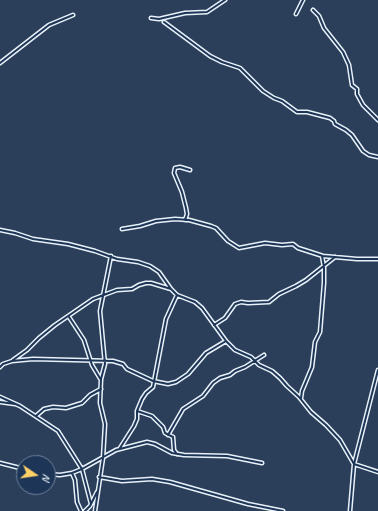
<!DOCTYPE html>
<html>
<head>
<meta charset="utf-8">
<style>
  body { margin:0 }
  #map { position:relative; width:378px; height:511px; overflow:hidden; background:#2b3f5b; font-family:Caveat,sans-serif }
  canvas { display:block }
  .north { position:absolute; left:16px; top:455px; width:40px; height:40px; box-sizing:border-box; background:#1d3557; border:1px solid #6e8097; border-radius:50%; rotate:103deg; font-size:11px; font-weight:700; line-height:16px; text-align:center; color:#e8f1f8 }
  .north::after { content:''; display:block; margin:auto; width:14px; height:18px; background:#ffd166; clip-path:polygon(50% 0,100% 100%,50% 72%,0 100%) }
</style>
</head>
<body>
<div id="map">
<canvas width="378" height="511"></canvas>
<div class="north">N</div>
</div>
<script>
const ctx = document.querySelector('canvas').getContext('2d');
ctx.lineJoin = 'round';
const shape = rows => new Path2D(rows.map(r => 'M' + r).join(''));
function strokePath(path, color, width, dash) { ctx.strokeStyle = color; ctx.lineWidth = width; ctx.lineCap = dash ? 'butt' : 'round'; ctx.setLineDash(dash || []); ctx.stroke(path); }
const minor = shape([
  [313,10,319,16,324,28,343,52,349,65,352,85,357,89,357,94,363,105,378,120],
  [296,14,303,0],
  [151,18,159,19,185,13,207,12,225,0],
  [164,22,210,56,222,62,240,68,263,91,274,98,282,101,297,112,307,112,330,118,334,121,335,124,346,130,352,135,363,151,369,155,378,157],
  [0,63,49,25,73,15],
  [185,220,187,214,186,208,182,192,174,173,175,168,180,167,190,170],
  [122,229,140,226,156,221,175,219,189,220,211,226,216,228,228,241,239,248,265,243,282,245,293,244,298,248,323,256,357,259,378,259],
  [0,230,15,233,33,239,68,244,95,251,117,259,138,262,150,266,159,272,171,289,177,295,195,302,202,308,226,341,235,350,251,357,259,365,272,371,280,378,287,386,299,397,311,412,326,425,340,440,354,464,378,472],
  [69,317,84,340,92,365,101,380],
  [214,325,225,318,235,304,241,302,248,303,269,302,279,294,296,286,306,280,335,257],
  [13,360,27,350,39,338,55,325,93,299,117,290,132,289,139,285,146,283,151,283,171,289],
  [0,367,3,364,12,361,33,359,113,361,123,364,127,369,153,381,168,384,176,382,188,374,206,353,226,341],
  [0,397,20,406,58,431,82,469,91,504],
  [301,398,302,391,312,367,315,342,320,332,324,283,324,267,322,256],
  [0,402,15,404],
  [137,411,152,416,163,427,165,433,173,437,174,450,177,454],
  [36,416,44,409,53,407,66,408,82,403,90,395,101,389],
  [168,435,183,409,203,396,213,383,220,378,230,375,235,371,245,367,264,355],
  [120,448,134,426,137,419,137,411,142,399,146,393,153,387,166,319,177,295],
  [0,463,24,469],
  [72,473,75,480,77,502,81,511],
  [48,474,60,475,72,473,82,469,116,450,147,442,155,444,172,453,184,455,227,456,262,463],
  [99,477,122,481,152,479,170,482,248,504,283,511],
  [85,511,90,506,97,492],
  [95,511,103,458,105,424,100,403,101,379,105,364,100,311,111,256],
  [350,511,354,464,378,370]
]);
strokePath(minor, '#e8f1f8', 5);
strokePath(minor, '#1d3557', 2);
</script>
</body>
</html>
